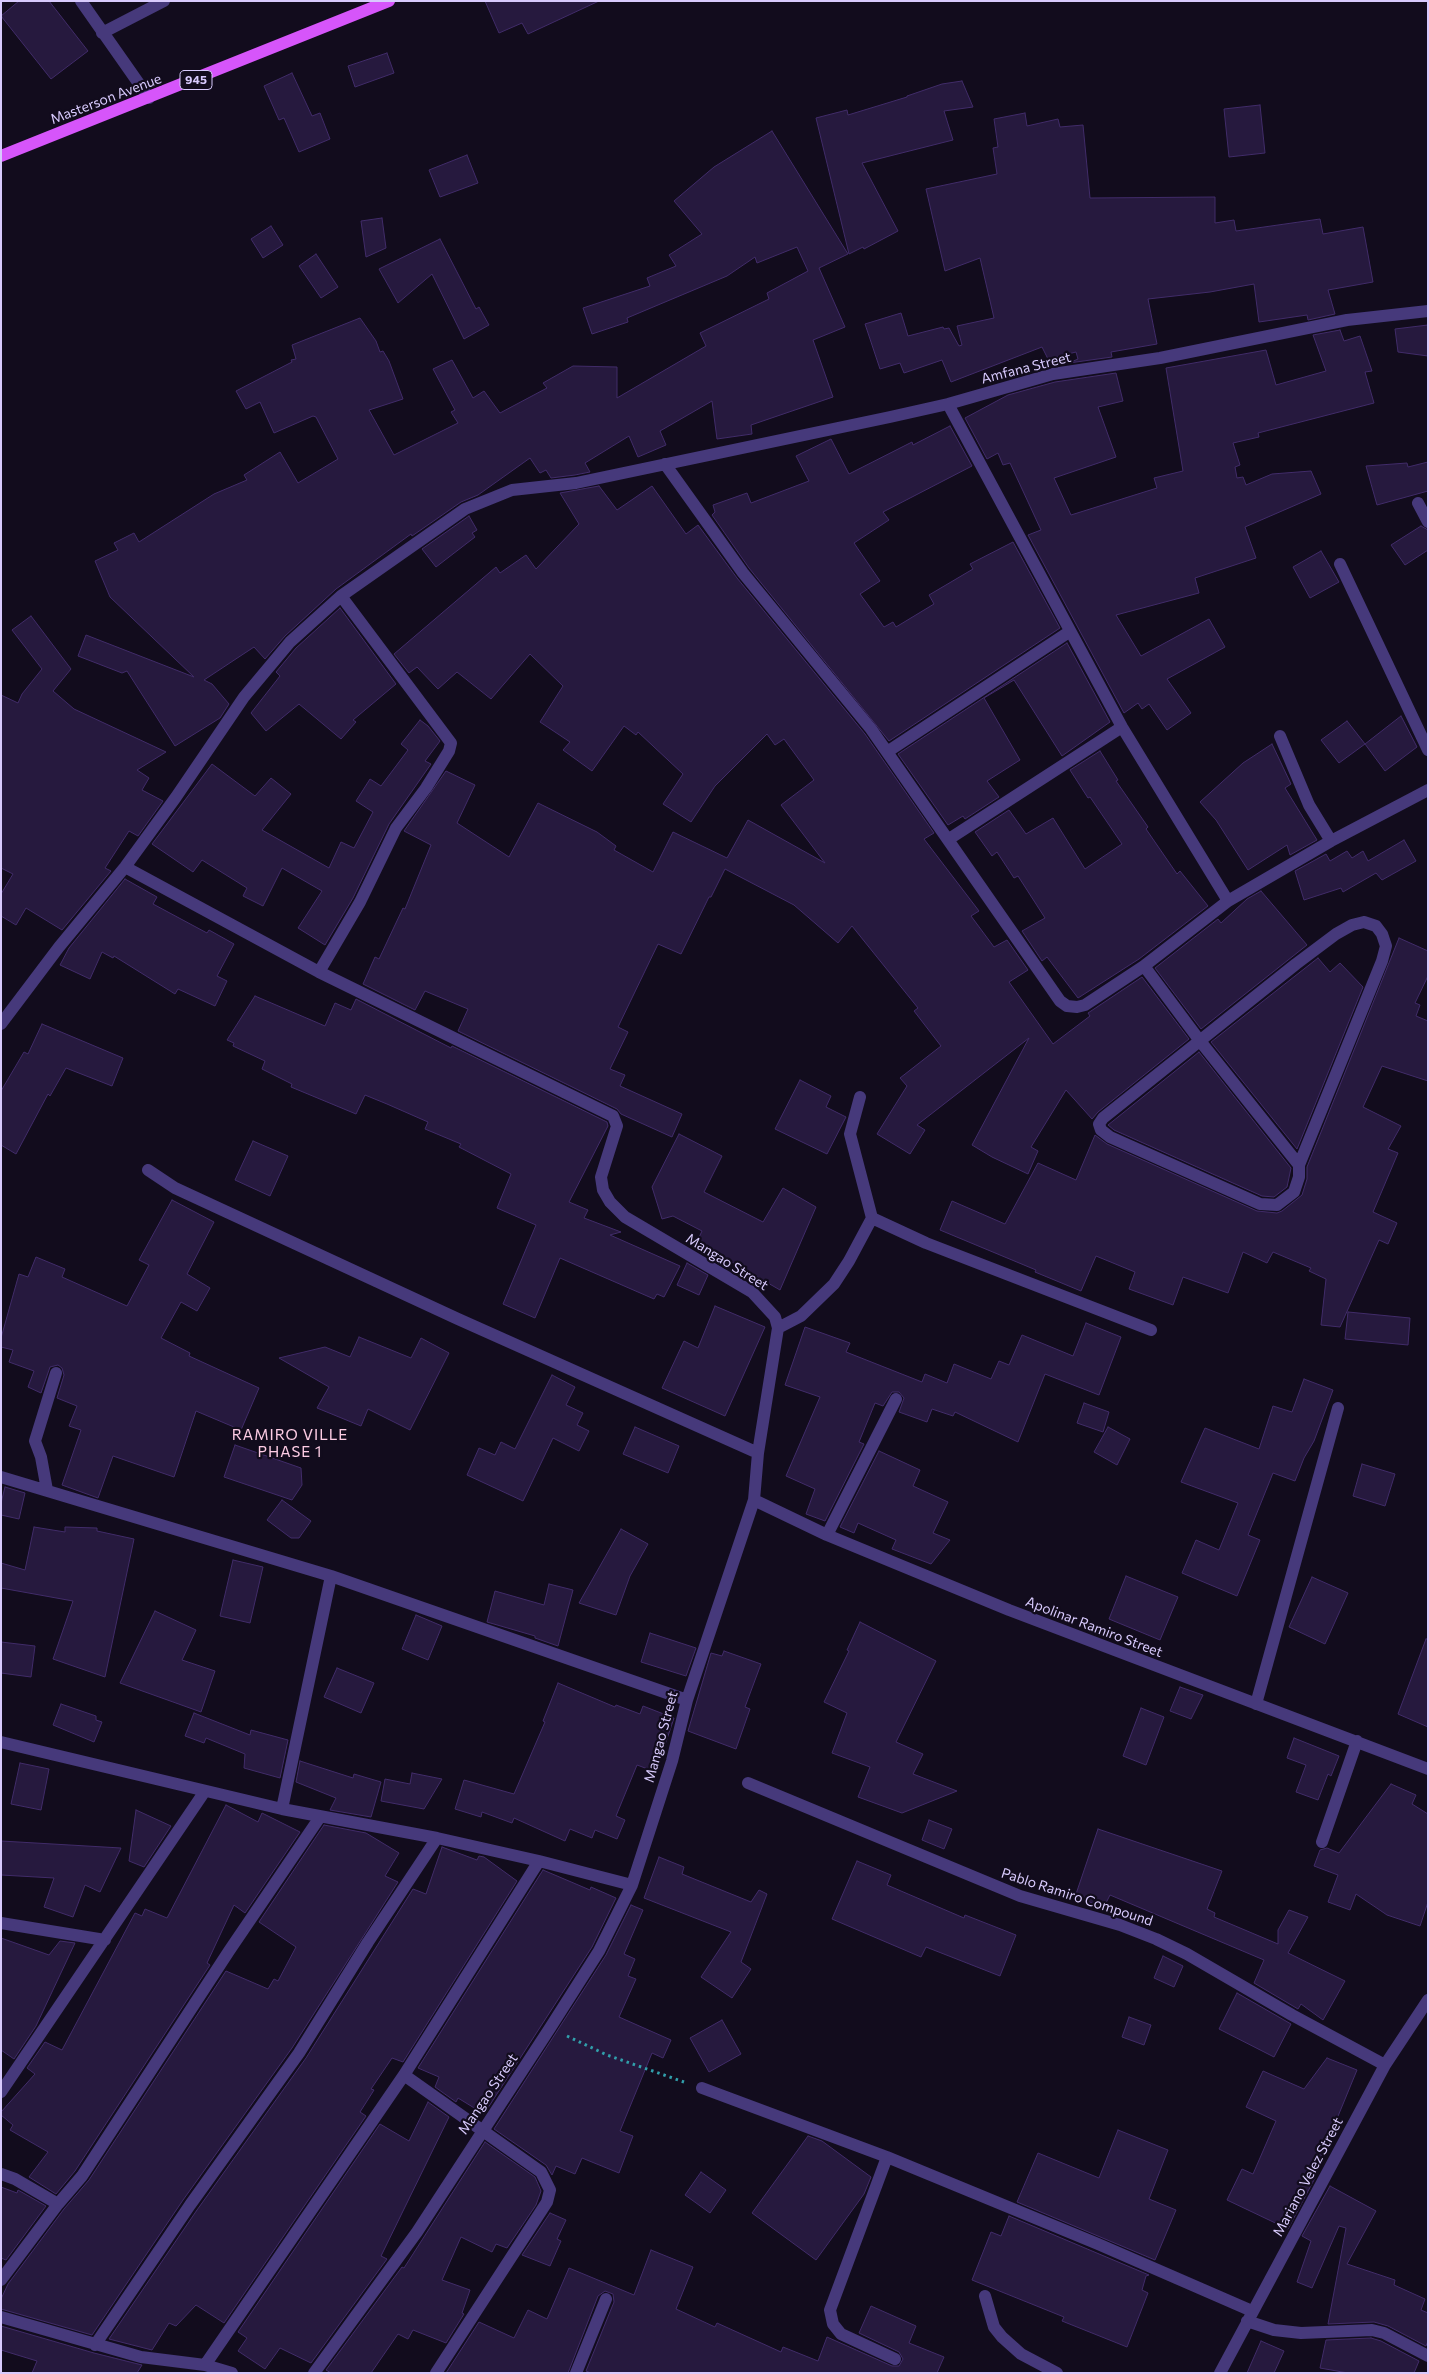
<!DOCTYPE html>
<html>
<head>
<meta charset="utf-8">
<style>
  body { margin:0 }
  #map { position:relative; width:1429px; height:2374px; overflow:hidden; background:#120c1d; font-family:Commissioner,sans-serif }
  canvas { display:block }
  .frame { position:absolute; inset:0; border:2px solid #d8cafd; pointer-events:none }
</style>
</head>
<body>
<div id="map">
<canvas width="1429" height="2374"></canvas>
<div class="frame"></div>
</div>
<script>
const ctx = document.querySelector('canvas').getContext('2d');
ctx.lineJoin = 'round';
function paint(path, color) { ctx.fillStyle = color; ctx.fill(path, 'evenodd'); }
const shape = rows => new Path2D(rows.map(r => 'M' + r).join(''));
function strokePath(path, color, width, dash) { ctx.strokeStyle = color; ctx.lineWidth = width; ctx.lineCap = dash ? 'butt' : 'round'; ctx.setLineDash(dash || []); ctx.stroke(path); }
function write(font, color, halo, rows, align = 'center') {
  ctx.font = font + ' Commissioner,sans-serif'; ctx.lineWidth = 4.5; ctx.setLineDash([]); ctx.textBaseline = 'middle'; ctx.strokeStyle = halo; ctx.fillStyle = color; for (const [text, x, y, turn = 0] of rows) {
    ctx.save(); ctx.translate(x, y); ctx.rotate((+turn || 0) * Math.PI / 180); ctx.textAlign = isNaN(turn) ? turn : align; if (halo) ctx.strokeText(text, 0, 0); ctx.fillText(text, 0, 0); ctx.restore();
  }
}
const building = shape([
  [19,1,49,1,88,51,51,79,1,16,19,1],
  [485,1,599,1,528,34,522,23,499,33,485,1],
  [387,53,394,73,355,87,348,66,387,53],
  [292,73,312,116,320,113,330,139,299,152,284,118,279,120,264,86,292,73],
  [962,81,973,107,944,111,953,140,862,163,898,231,864,249,863,247,849,254,816,118,847,110,848,115,907,97,907,96,942,84,962,81],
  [1260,105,1265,153,1229,157,1224,109,1260,105],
  [1025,113,1027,126,1058,119,1060,127,1083,125,1090,198,1215,197,1215,223,1234,220,1236,231,1320,219,1323,234,1363,227,1373,282,1328,290,1335,314,1308,320,1307,315,1259,322,1254,284,1210,292,1148,299,1157,344,1111,352,1112,357,1069,363,1078,359,1076,352,1048,359,1042,347,951,382,942,360,904,373,900,363,880,369,865,324,901,313,908,336,943,327,944,329,949,328,959,346,962,345,957,326,994,318,980,258,945,271,926,189,997,174,993,148,998,147,994,119,1025,113],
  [772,131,848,254,819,268,845,327,813,340,833,397,751,425,752,434,717,439,712,401,660,431,666,445,638,457,629,436,585,463,590,472,575,475,551,478,546,470,540,473,530,458,478,495,461,502,412,536,411,534,336,589,285,636,265,659,254,647,204,680,212,684,229,704,220,718,175,746,127,671,122,673,78,656,86,635,194,677,110,597,95,561,118,550,114,543,134,533,139,542,214,494,247,480,244,475,280,452,298,483,338,459,316,417,313,416,274,433,260,402,246,409,236,391,292,362,291,360,296,359,292,345,360,318,376,341,380,352,383,351,389,361,403,399,369,410,394,455,458,423,451,412,455,410,433,369,452,360,473,398,484,391,500,413,547,388,543,383,573,366,617,367,617,398,706,346,700,333,769,299,767,293,808,271,797,247,757,263,755,257,727,276,627,318,628,322,592,334,583,308,650,286,647,278,676,266,669,255,702,234,674,201,714,167,772,131],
  [467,155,478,183,440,197,429,170,467,155],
  [382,218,386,248,366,257,361,221,382,218],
  [271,226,283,245,263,258,251,239,271,226],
  [440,239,476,309,479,307,489,325,464,339,432,274,398,303,379,269,440,239],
  [316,254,338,287,321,298,299,266,316,254],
  [1428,325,1428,356,1398,352,1395,329,1428,325],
  [1340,330,1344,341,1360,336,1372,371,1365,372,1374,403,1258,433,1259,437,1233,443,1240,465,1235,467,1237,478,1243,477,1246,485,1272,474,1311,471,1321,494,1245,527,1256,558,1195,578,1199,593,1116,615,1141,656,1209,619,1225,647,1167,679,1191,713,1167,730,1149,704,1142,709,1138,703,1124,713,1028,535,1041,530,1010,463,1003,465,998,453,987,459,965,418,1008,395,1055,382,1116,373,1123,401,1098,407,1116,457,1054,478,1071,515,1157,488,1154,478,1183,471,1166,368,1266,350,1276,385,1326,371,1313,335,1340,330],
  [950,426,972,466,883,512,889,520,854,543,880,581,860,594,884,627,893,622,896,627,934,604,929,595,973,569,970,564,1013,542,1060,628,889,741,749,568,712,515,715,512,713,505,747,493,751,503,809,481,796,456,831,439,849,474,912,442,913,445,950,426],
  [1428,462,1428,491,1377,505,1366,466,1407,463,1408,467,1428,462],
  [599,486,617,510,652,486,686,534,698,525,737,578,865,734,934,833,924,839,979,911,971,916,994,947,1007,940,1028,970,1009,982,1053,1044,1090,1016,1088,1013,1142,977,1189,1039,1098,1112,1092,1119,1066,1090,1031,1147,1038,1151,1028,1174,992,1157,972,1145,1029,1038,917,1125,925,1130,910,1154,877,1134,907,1086,900,1078,941,1046,914,1011,918,1008,852,926,838,943,794,905,725,869,711,897,709,897,681,954,658,944,618,1027,628,1032,610,1069,625,1075,620,1086,682,1114,672,1137,621,1114,617,1109,458,1031,468,1009,425,991,415,1010,363,984,375,957,379,959,403,908,405,909,431,845,404,831,446,771,475,785,457,823,509,857,538,803,597,832,616,846,614,850,653,872,673,832,727,858,748,820,825,863,781,805,814,780,784,739,775,745,767,734,715,786,691,822,663,804,683,774,638,732,636,735,624,726,592,771,563,750,570,742,540,722,563,686,530,654,491,699,457,672,438,689,417,667,409,673,394,654,496,567,500,573,526,555,536,569,579,524,560,493,599,486],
  [469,516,477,530,472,533,475,537,436,567,422,549,469,516],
  [1421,526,1428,530,1428,550,1405,565,1391,545,1421,526],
  [1321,551,1339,582,1310,598,1293,567,1321,551],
  [340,608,396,684,353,720,356,722,341,739,299,704,266,731,251,713,280,676,276,672,296,648,340,608],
  [31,616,71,669,53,691,74,709,166,752,137,770,149,778,142,790,163,801,138,836,129,831,105,868,111,871,62,930,26,908,16,925,1,916,1,894,13,874,1,868,1,695,18,703,22,694,42,669,12,630,31,616],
  [1067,643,1110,722,1062,756,1014,680,984,698,1020,760,987,781,999,797,965,819,963,816,948,825,898,754,1067,643],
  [1401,716,1417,747,1385,771,1365,744,1401,716],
  [420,720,428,726,440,741,425,761,431,764,389,824,353,898,325,945,298,928,322,891,282,868,263,906,243,896,247,888,202,860,193,872,152,844,212,764,255,796,271,778,291,794,262,830,329,868,341,842,354,848,373,812,356,801,370,779,381,786,408,750,401,744,420,720],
  [1347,721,1365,744,1339,763,1321,740,1347,721],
  [1272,744,1291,784,1285,788,1317,840,1290,855,1287,845,1248,870,1216,820,1200,802,1243,763,1272,744],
  [1100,751,1118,780,1116,781,1148,827,1146,829,1177,874,1180,871,1208,906,1139,959,1078,998,1047,957,1042,961,1022,931,1045,918,1018,876,1014,878,997,852,992,856,975,832,1009,810,1026,834,1053,818,1085,869,1122,844,1090,797,1088,798,1070,770,1100,751],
  [1404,840,1416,861,1382,880,1376,873,1343,892,1341,888,1304,900,1295,871,1326,854,1330,861,1347,851,1352,858,1363,851,1368,861,1404,840],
  [125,879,157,897,153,904,207,933,209,930,234,944,217,976,227,981,215,1006,178,989,175,994,114,956,113,958,102,952,90,979,60,965,69,948,125,879],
  [1261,891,1307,945,1201,1029,1155,968,1218,919,1221,923,1247,899,1261,891],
  [1399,938,1428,951,1428,976,1415,1003,1420,1005,1416,1016,1428,1021,1428,1081,1382,1066,1363,1107,1401,1126,1388,1149,1398,1153,1373,1212,1397,1223,1388,1244,1379,1240,1340,1327,1321,1325,1326,1279,1309,1271,1311,1268,1273,1252,1267,1263,1243,1252,1228,1293,1183,1277,1173,1305,1129,1289,1135,1272,1096,1256,1081,1291,1035,1272,1036,1270,940,1230,952,1201,1005,1224,1038,1163,1076,1180,1095,1135,1107,1144,1257,1211,1277,1213,1282,1211,1302,1195,1307,1179,1307,1167,1399,938],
  [1318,958,1330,972,1340,963,1363,987,1297,1149,1211,1042,1318,958],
  [255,996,325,1026,335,1003,351,1010,356,999,451,1048,452,1046,607,1122,608,1126,569,1202,588,1210,584,1218,621,1232,610,1235,680,1266,664,1297,657,1294,654,1299,560,1258,535,1318,503,1304,536,1225,497,1208,511,1174,459,1147,461,1144,425,1129,428,1122,387,1104,365,1095,356,1114,291,1087,292,1084,262,1069,265,1061,233,1046,234,1043,227,1040,255,996],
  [42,1024,123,1058,112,1086,66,1068,50,1096,48,1094,16,1154,1,1145,1,1091,24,1052,28,1054,42,1024],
  [1199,1052,1291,1168,1287,1187,1274,1197,1262,1196,1114,1130,1108,1125,1199,1052],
  [800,1080,831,1096,826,1107,846,1117,827,1154,775,1129,800,1080],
  [679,1134,722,1156,704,1192,763,1222,783,1188,816,1207,780,1290,718,1254,715,1261,694,1248,702,1231,673,1216,662,1219,652,1187,679,1134],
  [253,1141,288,1156,270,1196,235,1180,253,1141],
  [172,1200,214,1222,187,1274,210,1288,197,1311,181,1302,161,1338,190,1353,189,1356,259,1388,241,1430,196,1411,174,1477,113,1456,98,1498,62,1485,81,1430,69,1426,77,1406,57,1398,64,1375,62,1368,58,1365,50,1367,41,1393,28,1387,34,1371,9,1362,13,1350,1,1347,1,1338,19,1274,28,1277,36,1257,65,1269,62,1277,127,1306,149,1265,139,1260,172,1200],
  [687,1263,708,1275,699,1295,677,1285,687,1263],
  [715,1306,765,1327,725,1416,662,1388,684,1341,698,1348,715,1306],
  [1348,1312,1410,1318,1408,1345,1345,1339,1348,1312],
  [1086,1323,1121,1337,1099,1395,1045,1374,1018,1442,955,1412,953,1416,932,1409,927,1422,899,1412,904,1398,899,1392,892,1392,883,1406,875,1403,859,1442,864,1444,825,1521,806,1514,815,1489,786,1476,820,1397,785,1385,805,1327,850,1343,846,1352,922,1382,925,1374,947,1383,954,1364,991,1379,999,1361,1009,1365,1022,1335,1073,1356,1086,1323],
  [359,1337,411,1358,421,1338,449,1353,410,1430,368,1409,361,1426,317,1408,329,1387,279,1358,325,1347,350,1357,359,1337],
  [552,1375,575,1387,566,1405,583,1413,577,1425,589,1431,579,1451,553,1438,523,1501,467,1475,479,1448,495,1455,501,1442,515,1449,552,1375],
  [1304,1379,1333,1390,1314,1441,1304,1458,1295,1481,1273,1473,1248,1535,1260,1540,1237,1596,1182,1573,1196,1540,1219,1550,1238,1503,1181,1482,1205,1428,1259,1449,1273,1406,1292,1412,1304,1379],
  [1084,1403,1109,1412,1103,1432,1077,1423,1084,1403],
  [635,1427,679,1446,668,1473,623,1454,635,1427],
  [1108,1427,1130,1439,1117,1465,1094,1452,1108,1427],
  [235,1445,301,1468,302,1485,292,1500,224,1477,235,1445],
  [879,1451,920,1470,913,1486,948,1502,933,1533,950,1540,931,1564,892,1549,896,1540,858,1523,854,1533,840,1527,879,1451],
  [1362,1464,1395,1474,1385,1506,1353,1496,1362,1464],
  [5,1487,25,1493,19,1519,1,1515,1,1503,5,1487],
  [282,1500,311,1521,299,1538,291,1538,267,1520,282,1500],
  [34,1527,65,1532,65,1527,97,1528,97,1531,134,1539,105,1677,53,1659,73,1601,1,1588,1,1563,25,1570,34,1527],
  [621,1529,648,1544,630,1576,616,1615,579,1603,621,1529],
  [233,1560,263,1567,250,1623,220,1616,233,1560],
  [1126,1576,1178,1597,1160,1640,1109,1619,1126,1576],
  [1312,1577,1348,1593,1325,1644,1289,1627,1312,1577],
  [549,1584,573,1590,558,1646,535,1638,535,1636,487,1622,495,1591,544,1605,549,1584],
  [155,1611,196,1630,182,1660,215,1671,201,1712,120,1683,155,1611],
  [416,1615,442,1626,428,1660,402,1649,416,1615],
  [860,1622,936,1661,896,1742,923,1754,913,1774,957,1791,902,1813,858,1797,870,1767,832,1753,847,1713,824,1702,849,1651,847,1650,860,1622],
  [650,1633,696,1648,686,1676,641,1662,650,1633],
  [1426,1639,1428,1639,1428,1727,1398,1714,1426,1639],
  [1,1642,35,1646,31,1677,1,1673,1,1642],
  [724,1651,761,1664,745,1707,750,1709,736,1749,688,1731,711,1653,722,1656,724,1651],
  [337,1668,374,1683,361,1713,324,1697,337,1668],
  [558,1683,615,1707,616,1705,640,1714,643,1706,674,1718,656,1772,637,1765,616,1816,625,1820,617,1839,595,1830,592,1838,570,1829,565,1841,514,1818,512,1823,482,1812,481,1817,455,1809,464,1780,514,1794,545,1722,543,1721,558,1683],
  [1180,1687,1203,1695,1191,1719,1170,1711,1180,1687],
  [61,1704,96,1716,96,1720,102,1722,94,1742,53,1725,61,1704],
  [1141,1708,1164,1717,1146,1765,1123,1756,1141,1708],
  [194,1713,250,1735,251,1730,288,1740,280,1778,244,1768,245,1754,206,1738,204,1743,185,1736,194,1713],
  [1294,1738,1339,1756,1331,1776,1328,1774,1318,1800,1296,1792,1306,1765,1287,1758,1294,1738],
  [300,1761,353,1778,354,1774,381,1782,371,1817,330,1810,336,1798,296,1782,300,1761],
  [20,1763,49,1769,41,1810,11,1804,20,1763],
  [412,1773,442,1779,424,1809,381,1801,385,1779,410,1784,412,1773],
  [1391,1784,1416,1795,1412,1804,1428,1814,1428,1902,1420,1926,1387,1915,1356,1894,1350,1910,1328,1902,1338,1875,1314,1866,1320,1850,1327,1848,1339,1853,1391,1784],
  [226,1805,258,1822,262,1813,300,1832,245,1913,234,1905,207,1963,210,1965,75,2171,56,2194,29,2177,48,2152,10,2130,13,2125,1,2115,1,2112,35,2074,27,2068,45,2042,62,2050,135,1913,142,1916,145,1909,167,1918,226,1805],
  [136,1810,171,1826,144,1867,129,1861,136,1810],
  [929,1820,952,1829,944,1849,922,1840,929,1820],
  [324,1825,366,1833,399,1853,385,1876,398,1882,292,2048,183,2200,92,2335,1,2309,1,2299,8,2284,64,2209,89,2180,226,1971,268,1989,274,1979,278,1981,296,1947,259,1922,324,1825],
  [1098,1829,1222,1871,1207,1909,1215,1913,1214,1917,1278,1944,1278,1930,1289,1910,1308,1917,1288,1953,1345,1981,1323,2020,1301,2004,1298,2009,1254,1983,1264,1960,1110,1895,1104,1907,1075,1897,1098,1829],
  [1,1841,121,1848,100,1892,85,1885,73,1917,44,1907,54,1878,1,1875,1,1841],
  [442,1847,477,1860,479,1856,484,1857,517,1881,403,2062,392,2058,371,2089,374,2090,360,2112,366,2116,224,2323,196,2305,176,2326,169,2323,152,2350,109,2339,197,2210,306,2058,413,1889,426,1894,442,1847],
  [659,1857,684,1867,682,1874,751,1902,759,1890,767,1894,741,1962,751,1969,732,1998,701,1977,731,1932,644,1898,659,1857],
  [857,1861,891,1875,887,1885,964,1918,965,1915,1016,1935,1000,1976,926,1947,921,1957,832,1919,857,1861],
  [543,1870,590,1890,591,1887,616,1898,592,1947,484,2114,458,2098,456,2102,435,2087,439,2077,418,2068,543,1870],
  [631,1905,643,1910,624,1954,635,1959,628,1976,636,1979,619,2017,671,2040,663,2058,652,2053,620,2131,633,2136,619,2173,582,2158,575,2174,556,2166,552,2175,546,2165,494,2129,606,1955,631,1905],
  [1,1938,49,1955,60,1941,75,1943,36,2026,14,2059,1,2050,1,1938],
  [1163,1956,1183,1966,1174,1987,1154,1978,1163,1956],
  [1237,1993,1291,2024,1274,2057,1219,2029,1237,1993],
  [1129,2017,1151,2025,1144,2045,1122,2037,1129,2017],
  [722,2020,741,2054,709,2072,690,2038,722,2020],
  [1327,2058,1357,2070,1313,2177,1315,2178,1288,2229,1227,2200,1242,2169,1253,2174,1276,2121,1246,2107,1263,2071,1304,2089,1327,2058],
  [428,2102,449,2117,381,2256,387,2259,311,2363,280,2348,265,2369,238,2351,247,2338,238,2332,380,2124,409,2141,428,2102],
  [1118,2130,1168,2150,1149,2199,1176,2210,1155,2260,1017,2202,1038,2153,1099,2178,1118,2130],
  [808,2136,822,2141,871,2177,864,2194,816,2260,752,2213,808,2136],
  [485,2142,535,2177,541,2191,536,2205,507,2248,496,2244,492,2252,461,2237,442,2280,470,2290,462,2313,464,2314,446,2343,413,2330,408,2339,398,2334,371,2373,331,2373,326,2370,402,2267,404,2268,485,2142],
  [701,2172,726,2190,710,2213,685,2195,701,2172],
  [1330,2186,1376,2211,1347,2264,1395,2280,1394,2285,1425,2299,1421,2310,1428,2313,1428,2341,1426,2346,1388,2326,1374,2322,1328,2324,1346,2228,1339,2226,1312,2288,1297,2282,1311,2241,1302,2236,1330,2186],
  [1,2187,17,2193,18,2190,46,2206,6,2260,1,2258,1,2187],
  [550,2213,566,2220,557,2239,561,2241,550,2266,522,2255,550,2213],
  [1009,2216,1149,2275,1146,2276,1142,2290,1148,2293,1127,2347,1062,2321,1064,2317,972,2280,991,2232,1001,2236,1009,2216],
  [651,2250,693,2267,676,2309,715,2327,717,2323,781,2352,783,2347,818,2361,827,2337,892,2366,899,2366,903,2359,899,2352,859,2333,871,2306,916,2326,909,2343,944,2357,937,2373,591,2373,586,2371,614,2302,613,2294,605,2291,598,2296,568,2373,446,2373,479,2322,514,2338,528,2310,547,2319,569,2268,634,2295,651,2250],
  [1,2326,94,2353,142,2365,137,2373,32,2373,37,2361,1,2350,1,2326],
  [1371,2338,1381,2341,1419,2361,1414,2373,1348,2373,1320,2368,1326,2340,1371,2338],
  [1261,2341,1284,2351,1274,2373,1247,2373,1261,2341]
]);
const path = shape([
  [567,2036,607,2055,684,2082]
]);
const minor = shape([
  [81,1,149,98],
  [102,33,164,1],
  [948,404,1122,727,1228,901],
  [665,464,743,573,871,729,1060,1001,1067,1006,1077,1007,1085,1005,1144,966,1228,901,1331,841,1428,790],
  [1418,503,1428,522],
  [1340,564,1428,750],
  [1280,736,1309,805,1331,841],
  [887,752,1069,632],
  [949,839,1122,727],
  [125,867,319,972,613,1116,617,1126,601,1177,603,1190,610,1202,625,1217,752,1292,775,1317,778,1328,758,1453,754,1500,687,1700,672,1761,632,1885,599,1951,550,2028,417,2232,314,2373],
  [1364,922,1376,926,1382,934,1386,946,1382,961,1299,1165,1299,1177,1294,1192,1277,1205,1260,1204,1110,1137,1101,1130,1099,1124,1103,1118,1296,964,1336,934,1352,925,1364,922],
  [1144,966,1200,1041,1299,1165],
  [319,972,360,902,396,828,426,788,449,751,451,743,341,596],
  [1,1024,59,947,125,867,176,797,244,697,290,642,341,596,465,509,512,490,576,483,890,417,948,404,1053,374,1160,358,1347,320,1428,311],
  [148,1170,175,1188,458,1319,758,1453],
  [872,1218,926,1243,1151,1330],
  [778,1328,801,1316,834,1284,849,1261,872,1218,850,1134,860,1097],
  [1,1477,331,1576,687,1700],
  [47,1490,41,1457,35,1441,56,1373],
  [754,1500,827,1535,1009,1610,1428,1769],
  [827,1535,896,1399],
  [1256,1704,1338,1408],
  [1,1742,282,1809,437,1838,539,1861,632,1885],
  [748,1783,1020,1896,1120,1925,1156,1939,1187,1954,1292,2015,1385,2065],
  [282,1809,331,1576],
  [1322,1842,1357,1741],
  [1,1923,105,1940],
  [404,2075,541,2172,550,2190,547,2202,436,2373],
  [702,2088,887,2157,1098,2244,1252,2311],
  [1,2092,205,1791],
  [887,2157,830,2310,833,2324,841,2334,895,2359],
  [1,2174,15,2179,58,2204,82,2176,229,1951,320,1817],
  [1,2280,58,2204],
  [985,2296,994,2327,1002,2337,1021,2354,1057,2373],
  [1,2317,141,2357,205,2365,232,2373],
  [1247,2321,1274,2330,1301,2333,1372,2330,1384,2333,1428,2356],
  [95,2345,190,2205,299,2053,368,1942,437,1838],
  [205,2365,404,2075,539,1861],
  [576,2373,606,2299],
  [1220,2373,1385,2065,1428,2000]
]);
const major = shape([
  [1,156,389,1]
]);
const shields = [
  [196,80,32]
];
const shieldNames = [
  ["945",196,80]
];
const streetNames = [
  ["Masterson Avenue",106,99,-21],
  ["Amfana Street",1026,368,-14],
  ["Mangao Street",727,1262,32],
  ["Apolinar Ramiro Street",1094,1627,21],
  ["Mangao Street",661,1737,-75],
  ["Pablo Ramiro Compound",1077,1897,18],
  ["Mangao Street",488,2094,-56],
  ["Mariano Velez Street",1308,2177,-62]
];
const neighbourhoodNames = [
  ["RAMIRO VILLE",290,1435],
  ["PHASE 1",290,1452]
];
paint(building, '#26193e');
strokePath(building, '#412c69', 1);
strokePath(path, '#319fab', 3, [2.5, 4]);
strokePath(minor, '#46397b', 12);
strokePath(major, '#d655fa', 12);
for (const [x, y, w] of shields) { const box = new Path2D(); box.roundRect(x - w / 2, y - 9.5, w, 19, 4); ctx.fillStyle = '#120c1d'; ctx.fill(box); strokePath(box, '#d8cafd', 1); }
write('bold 12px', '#d8cafd', null, shieldNames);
write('14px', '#d8cafd', '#120c1d', streetNames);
ctx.letterSpacing = '1px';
write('15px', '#fdcce4', '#120c1d', neighbourhoodNames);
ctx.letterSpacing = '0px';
</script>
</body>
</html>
